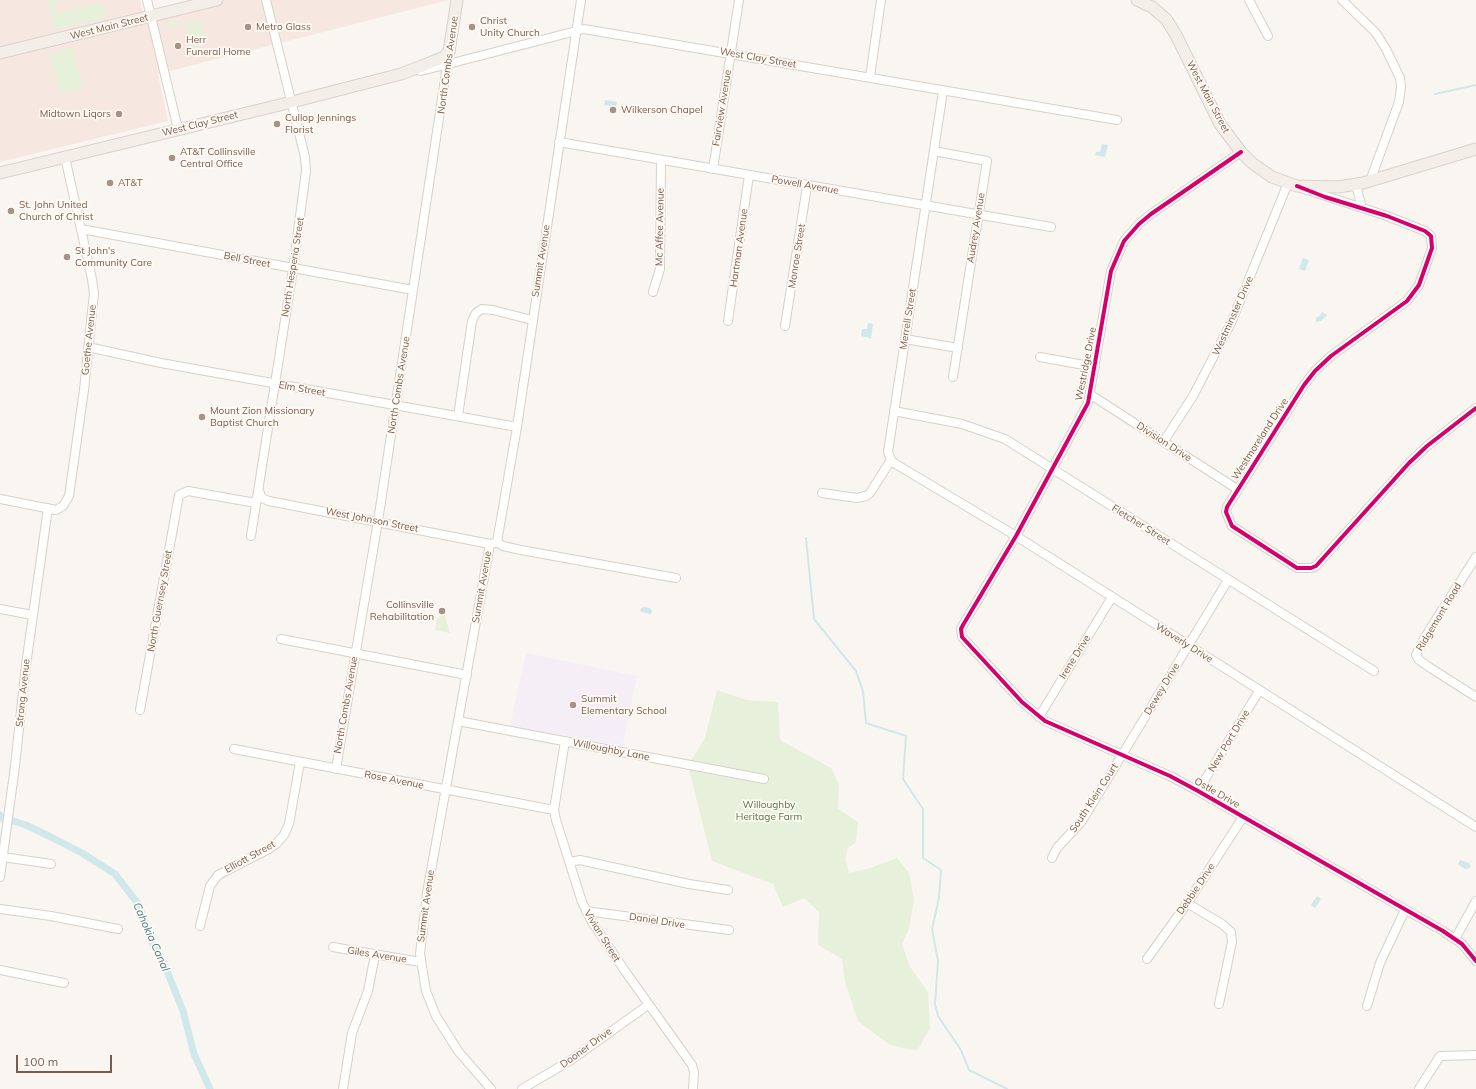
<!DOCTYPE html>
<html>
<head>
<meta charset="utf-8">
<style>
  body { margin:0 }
  #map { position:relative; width:1476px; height:1089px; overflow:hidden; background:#f9f5f0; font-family:Mulish,sans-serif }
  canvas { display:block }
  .scale { position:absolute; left:16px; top:1055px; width:96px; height:18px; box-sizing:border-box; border:2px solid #7a5c4d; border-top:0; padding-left:5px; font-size:12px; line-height:14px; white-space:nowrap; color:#7a5c4d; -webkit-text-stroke:3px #fffaf3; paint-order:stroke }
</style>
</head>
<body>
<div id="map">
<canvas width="1476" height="1089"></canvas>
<div class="scale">100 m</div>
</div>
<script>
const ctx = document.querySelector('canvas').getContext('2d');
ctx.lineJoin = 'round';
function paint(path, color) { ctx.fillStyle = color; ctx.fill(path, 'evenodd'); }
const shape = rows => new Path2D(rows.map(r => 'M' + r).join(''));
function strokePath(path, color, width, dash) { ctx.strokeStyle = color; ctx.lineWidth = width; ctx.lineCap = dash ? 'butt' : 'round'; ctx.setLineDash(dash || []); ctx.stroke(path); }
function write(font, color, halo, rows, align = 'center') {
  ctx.font = font + ' Mulish,sans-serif'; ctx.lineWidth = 3.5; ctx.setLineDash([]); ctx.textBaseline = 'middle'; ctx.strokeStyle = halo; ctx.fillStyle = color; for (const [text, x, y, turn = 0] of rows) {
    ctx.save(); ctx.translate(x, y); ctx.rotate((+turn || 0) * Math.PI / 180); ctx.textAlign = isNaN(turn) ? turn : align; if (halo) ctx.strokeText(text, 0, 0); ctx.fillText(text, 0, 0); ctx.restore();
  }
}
const commercial = shape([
  [0,0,140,0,144,18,217,0,449,0,158,74,168,121,0,162]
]);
const education = shape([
  [526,653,637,676,622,749,510,726]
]);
const green = shape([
  [47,0,60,0,56,1,58,13,99,3,104,8,107,17,55,30],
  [179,19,177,26,173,28,168,27,164,22],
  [186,20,200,21,206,43,191,47,185,23],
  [73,47,83,88,59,93,49,53],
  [444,612,450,633,435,630,437,619],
  [717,690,747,700,778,702,780,740,831,768,839,785,838,809,858,822,856,842,848,848,845,859,849,873,870,868,897,858,909,873,914,900,909,929,902,944,910,967,928,992,930,1028,917,1051,890,1045,858,1021,845,982,842,959,818,945,819,912,804,898,783,907,773,884,712,861,688,765,705,738]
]);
const water = shape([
  [605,100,617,102,615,110,610,109,611,106,604,105],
  [1102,144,1108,145,1105,157,1095,155,1096,152,1100,152],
  [1303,258,1309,260,1305,271,1299,269],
  [1322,312,1327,315,1321,321,1316,322,1316,317,1320,316],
  [868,323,873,324,871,338,861,336,862,329,867,329],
  [643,607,650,608,652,611,651,614,641,612,640,609],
  [1460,860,1469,863,1471,868,1465,869,1459,865,1458,864],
  [1317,896,1321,899,1315,908,1311,905]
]);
const stream = shape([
  [1435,94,1476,85],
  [806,538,814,619,856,671,863,691,866,723,906,736,903,779,923,809,923,858,941,870,939,898,932,929,938,961,935,1004,938,1016,961,1050,969,1070,1007,1089]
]);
const canal = shape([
  [0,815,3,819],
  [13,821,26,825,51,837,82,853,115,874,139,905,150,939,163,961,183,1011,194,1054,210,1089]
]);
const minor = shape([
  [147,0,178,129],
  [1249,0,1268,36],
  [1342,0,1376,33,1386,49,1400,78,1401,87,1399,102,1370,181],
  [421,71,584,29,1117,120],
  [870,77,881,0],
  [943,91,888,452,891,460,894,463,1016,536,1476,827],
  [559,142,1051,227],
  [934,151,987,161,953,377],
  [1241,152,1151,214,1139,224,1124,241,1111,271,1088,403,1016,536,963,625,961,629,962,637,1022,702,1045,721,1170,776,1198,791,1443,931,1462,944,1476,961],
  [713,169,739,0],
  [1356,185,1362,208],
  [1301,188,1387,216,1425,231,1431,236,1432,248,1419,285,1407,301,1331,356,1315,371,1304,385,1227,507,1226,512,1232,526,1297,568,1311,568,1316,566,1409,463,1427,446,1476,408],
  [81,229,413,290],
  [653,292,660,269,661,160],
  [728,321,749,175],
  [785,326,807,186],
  [905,339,958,348],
  [88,347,161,363,517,427],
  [1040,357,1095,367],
  [1091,395,1237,489],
  [894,411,962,424,1005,439,1374,671],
  [458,416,472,321,476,313,482,309,493,310,532,320],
  [1164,441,1193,396,1231,323,1288,183],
  [259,491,262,498,269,501,490,544,495,543],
  [822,493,857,498,866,496,870,493,891,460],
  [0,499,56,510,63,506,69,496,84,390,94,293,92,279,65,157],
  [251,536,293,269,306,171,305,157,266,0],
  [497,542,517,427,581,0],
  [497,542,503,546,521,550,676,578],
  [490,544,427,893,420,954,426,991,436,1016,458,1051,491,1089],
  [1476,557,1425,637,1416,655,1419,660,1429,667,1476,697],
  [0,609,32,615],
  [281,639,467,675],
  [140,710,179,495,188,491,256,503],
  [1039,717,1112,597],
  [458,721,764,779],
  [565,741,554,810,556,820,582,902,592,922,625,971,692,1065,694,1072,693,1089],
  [234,749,554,810],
  [336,769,378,521,448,59],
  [1198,791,1259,691],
  [3,857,51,864],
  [1052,858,1057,848,1082,821,1228,580],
  [570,862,580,860,689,884,728,890],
  [0,877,15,766,26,665,48,508],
  [1187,903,1222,924,1231,932,1232,942,1219,1004],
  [0,909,51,916,118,929],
  [586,911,729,930],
  [200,926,210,886,218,875,267,850,276,844,284,835,289,824,300,762],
  [1455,939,1476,901],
  [333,947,420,962],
  [1147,959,1188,902,1243,817],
  [0,970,64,983],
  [1367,1006,1380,963,1405,910],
  [343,1089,352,1033,368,991,375,955],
  [522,1089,571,1060,648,1005],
  [1419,1089,1440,1056,1476,1055]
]);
const major = shape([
  [1137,0,1152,7,1166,19,1176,35,1220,124,1241,152,1252,163,1272,177,1297,186,1338,187,1363,183,1476,149],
  [0,53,217,0],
  [0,173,292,102,401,74,422,66,444,57,449,52,457,0]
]);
const cycleway = shape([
  [1241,152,1151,214,1139,224,1124,241,1111,271,1088,403,1016,536,963,625,961,629,962,637,1022,702,1045,721,1170,776,1198,791,1443,931,1462,944,1476,961],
  [1297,186,1325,197,1387,216,1425,231,1431,236,1432,248,1419,285,1407,301,1331,356,1315,371,1304,385,1227,507,1226,512,1232,526,1297,568,1311,568,1316,566,1409,463,1427,446,1476,408]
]);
const markers = [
  [248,27,4,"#a69286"],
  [472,27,4,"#a69286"],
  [178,46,4,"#a69286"],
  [613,110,4,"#a69286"],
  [119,114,4,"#a69286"],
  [277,124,4,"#a69286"],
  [172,158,4,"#a69286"],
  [110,183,4,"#a69286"],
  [11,211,4,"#a69286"],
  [67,257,4,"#a69286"],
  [202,417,4,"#a69286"],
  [442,611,4,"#a69286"],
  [573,705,4,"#a69286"]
];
const poiNames = [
  ["Christ",480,21],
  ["Unity Church",480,33],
  ["Metro Glass",256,27],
  ["Herr",186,40],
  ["Funeral Home",186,52],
  ["Wilkerson Chapel",621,110],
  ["Midtown Liqors",111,114,"right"],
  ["Cullop Jennings",285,118],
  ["Florist",285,130],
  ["AT&T Collinsville",180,152],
  ["Central Office",180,164],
  ["AT&T",118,183],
  ["St. John United",19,205],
  ["Church of Christ",19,217],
  ["St John's",75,251],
  ["Community Care",75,263],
  ["Mount Zion Missionary",210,411],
  ["Baptist Church",210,423],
  ["Collinsville",434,605,"right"],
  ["Rehabilitation",434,617,"right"],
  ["Summit",581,699],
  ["Elementary School",581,711]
];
const streetNames = [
  ["West Main Street",109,27,-14],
  ["West Clay Street",758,58,10],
  ["North Combs Avenue",448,65,-82],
  ["West Main Street",1208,97,62],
  ["Fairview Avenue",722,108,-81],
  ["West Clay Street",200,124,-14],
  ["Powell Avenue",805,185,10],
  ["Mc Affee Avenue",660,227,-89],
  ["Audrey Avenue",976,228,-81],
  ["Hartman Avenue",739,248,-82],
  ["Monroe Street",797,256,-81],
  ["Bell Street",247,260,11],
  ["Summit Avenue",541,261,-81],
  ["North Hesperia Street",293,267,-81],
  ["Westminster Drive",1233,316,-66],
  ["Merrell Street",908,319,-81],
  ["Goethe Avenue",89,340,-84],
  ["Westridge Drive",1086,364,-79],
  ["North Combs Avenue",399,385,-81],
  ["Elm Street",302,389,10],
  ["Westmoreland Drive",1260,439,-57],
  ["Division Drive",1164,442,33],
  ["West Johnson Street",372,520,11],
  ["Fletcher Street",1141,525,32],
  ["Summit Avenue",482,587,-80],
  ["North Guernsey Street",160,601,-80],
  ["Ridgemont Road",1439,617,-59],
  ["Waverly Drive",1184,643,32],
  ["Irene Drive",1075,657,-58],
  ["Dewey Drive",1162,689,-59],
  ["Strong Avenue",23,693,-84],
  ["North Combs Avenue",346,705,-80],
  ["New Port Drive",1229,741,-59],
  ["Willoughby Lane",611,750,11],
  ["Rose Avenue",394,780,11],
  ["Ostle Drive",1217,793,30],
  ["South Klein Court",1094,798,-57],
  ["Elliott Street",250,857,-29],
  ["Debbie Drive",1196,889,-56],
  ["Summit Avenue",426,906,-82],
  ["Daniel Drive",657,921,9],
  ["Vivian Street",602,936,58],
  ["Giles Avenue",377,955,9],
  ["Dooner Drive",586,1048,-36]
];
const parkNames = [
  ["Willoughby",769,805],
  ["Heritage Farm",769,817]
];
const waterNames = [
  ["Cahokia Canal",151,937,66]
];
paint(commercial, '#f6e8e1');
paint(education, '#f6eef6');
paint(green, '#e7f0db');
paint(water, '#d0e8ea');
strokePath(stream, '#d0e8ea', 2);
strokePath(canal, '#d0e8ea', 7);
strokePath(minor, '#d7d1cb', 10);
strokePath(major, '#dad1cc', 13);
strokePath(minor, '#fefefd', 8);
strokePath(major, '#f3eee8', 11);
strokePath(cycleway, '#d6006c', 4);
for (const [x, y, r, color] of markers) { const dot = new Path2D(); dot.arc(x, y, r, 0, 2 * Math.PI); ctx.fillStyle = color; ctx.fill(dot); strokePath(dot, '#fffaf3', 1.5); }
write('10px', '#7a5c4d', '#fffaf3', poiNames, 'left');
write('10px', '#7a5c4d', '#fffaf3', streetNames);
write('10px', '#537a41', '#fffaf3', parkNames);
write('italic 11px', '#437c86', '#fffaf3', waterNames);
</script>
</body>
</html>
